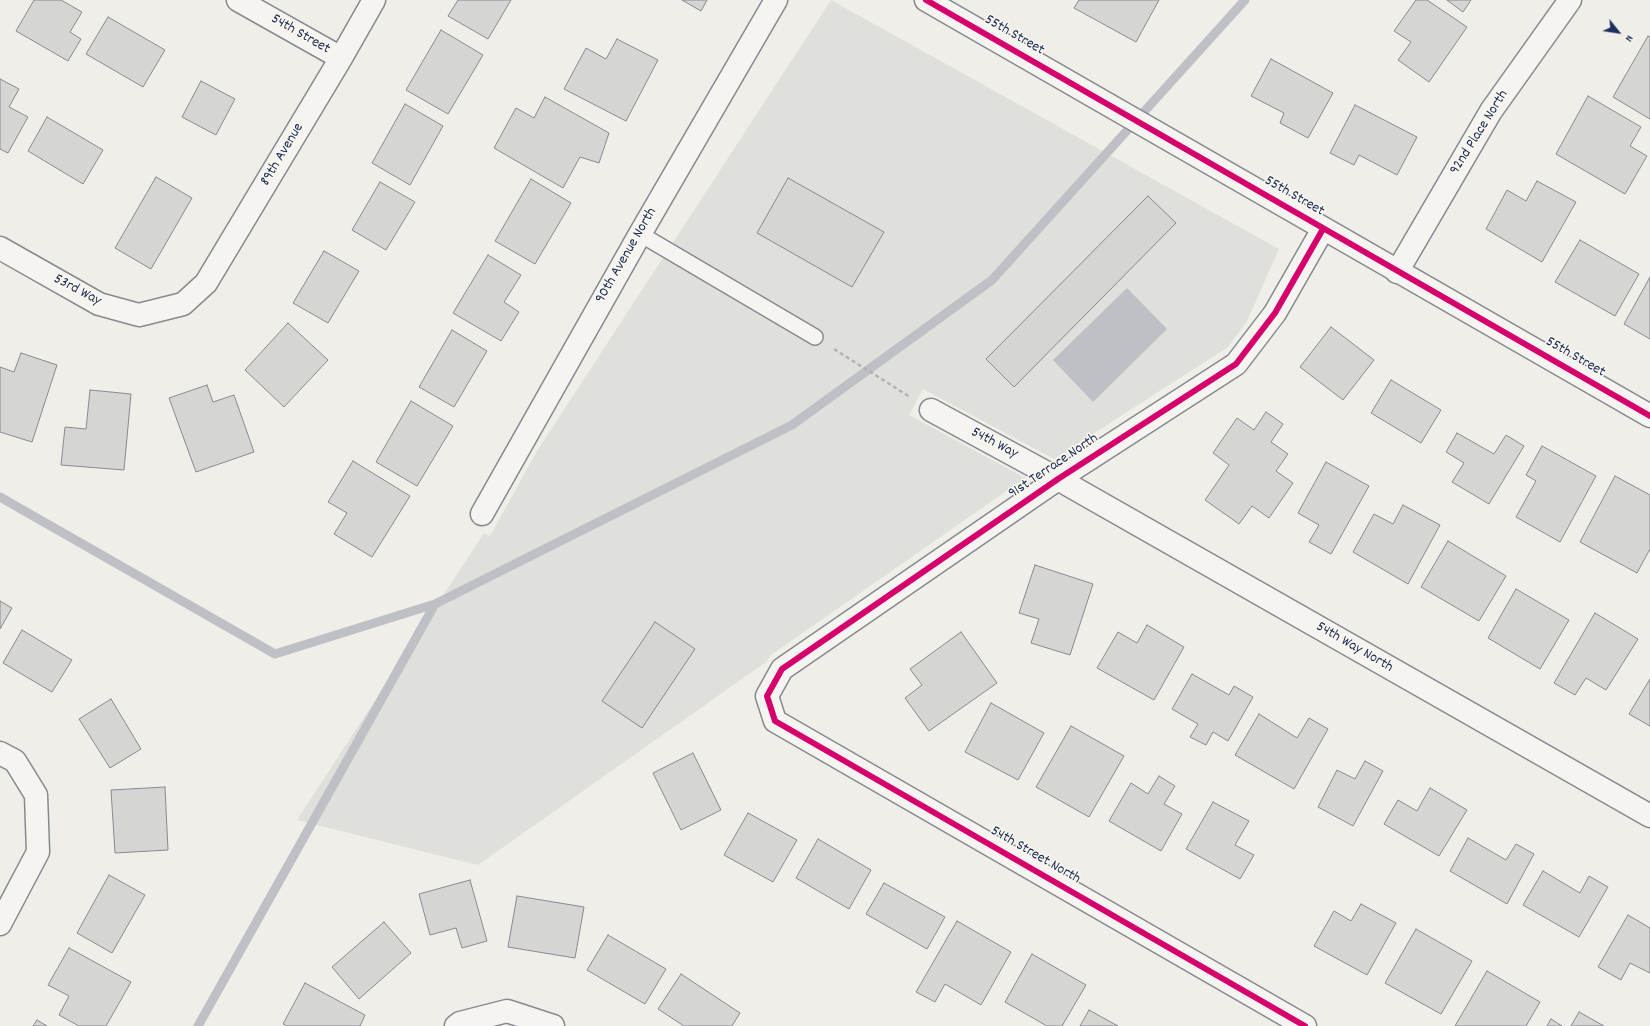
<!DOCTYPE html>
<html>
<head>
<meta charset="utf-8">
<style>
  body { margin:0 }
  #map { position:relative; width:1650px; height:1026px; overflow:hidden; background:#efeee9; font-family:Dekko,sans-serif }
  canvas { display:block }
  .north { position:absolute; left:1598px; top:12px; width:40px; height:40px; -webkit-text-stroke:3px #fbf7ec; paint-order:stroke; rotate:120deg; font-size:11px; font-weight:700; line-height:16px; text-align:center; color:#1b2f5e }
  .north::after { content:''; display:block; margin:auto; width:14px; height:18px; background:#1b2f5e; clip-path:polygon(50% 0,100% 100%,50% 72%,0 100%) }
</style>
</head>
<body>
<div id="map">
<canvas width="1650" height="1026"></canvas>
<div class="north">N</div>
</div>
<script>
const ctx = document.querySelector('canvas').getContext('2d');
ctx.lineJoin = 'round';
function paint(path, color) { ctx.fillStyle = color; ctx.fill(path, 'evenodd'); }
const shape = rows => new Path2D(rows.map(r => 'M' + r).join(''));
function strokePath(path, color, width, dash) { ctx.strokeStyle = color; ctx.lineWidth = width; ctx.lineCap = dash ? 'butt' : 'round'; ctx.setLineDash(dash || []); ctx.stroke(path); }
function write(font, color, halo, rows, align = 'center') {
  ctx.font = font + ' Dekko,sans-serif'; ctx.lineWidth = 3; ctx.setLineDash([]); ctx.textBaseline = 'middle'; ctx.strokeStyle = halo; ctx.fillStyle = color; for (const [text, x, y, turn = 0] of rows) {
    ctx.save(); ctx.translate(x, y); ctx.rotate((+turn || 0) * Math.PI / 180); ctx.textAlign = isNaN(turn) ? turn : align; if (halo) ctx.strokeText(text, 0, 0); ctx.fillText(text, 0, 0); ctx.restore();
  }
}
const green = shape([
  [831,0,1279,249,1247,321,1228,347,1054,459,923,389,909,415,1025,478,771,655,766,662,478,865,297,820,484,533,490,536,537,451]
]);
const water = shape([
  [1127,288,1167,329,1093,402,1053,360]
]);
const stream = shape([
  [0,497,275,654,435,604,792,425,992,280,1245,0],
  [198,1026,435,604]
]);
const building = shape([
  [34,0,61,0,82,12,70,32,81,39,68,61,16,31,34,0],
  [458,0,511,0,488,39,448,16,458,0],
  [682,0,707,0,701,11,682,0],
  [1079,0,1159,0,1136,42,1074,8,1079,0],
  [1416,0,1427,0,1467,27,1429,82,1398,60,1411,42,1394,31,1416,0],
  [1447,0,1471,0,1463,12,1447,0],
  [108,17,165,50,143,87,86,54,108,17],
  [441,30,483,55,448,114,406,90,441,30],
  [1648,36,1650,37,1650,119,1613,97,1648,36],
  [617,39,658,60,626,121,564,89,586,48,606,59,617,39],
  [1271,59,1333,93,1308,138,1280,123,1284,113,1251,96,1271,59],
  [0,79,19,89,9,107,28,117,8,153,0,149,0,79],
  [201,81,235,99,216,135,182,117,201,81],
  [1588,96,1641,127,1630,146,1647,156,1625,194,1556,154,1588,96],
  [545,97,609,133,599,163,580,157,563,188,494,148,516,108,534,118,545,97],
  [405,104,443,126,410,185,372,163,405,104],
  [1355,105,1417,137,1397,175,1359,155,1354,165,1330,153,1355,105],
  [47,117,103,150,83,184,28,151,47,117],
  [156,177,192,198,151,269,115,248,156,177],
  [788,178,884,232,852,287,757,233,788,178],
  [531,179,571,203,535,264,495,241,531,179],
  [1537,181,1576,202,1542,262,1486,229,1507,190,1526,201,1537,181],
  [380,182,415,202,386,250,352,230,380,182],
  [1148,196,1176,223,1014,387,986,359,1148,196],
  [1580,240,1639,274,1615,316,1555,282,1580,240],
  [324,251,359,271,328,323,293,303,324,251],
  [488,255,521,275,504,302,519,312,501,341,453,313,488,255],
  [1650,277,1650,339,1624,324,1650,277],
  [288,323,328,360,284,407,245,370,288,323],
  [1331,327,1374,360,1343,400,1300,367,1331,327],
  [452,330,487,351,454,407,419,387,452,330],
  [21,353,57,365,32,442,0,432,0,367,14,372,21,353],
  [1391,380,1441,410,1421,443,1371,413,1391,380],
  [207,385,213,402,234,395,254,452,196,472,169,398,207,385],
  [90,390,131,394,124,470,61,465,65,427,86,429,90,390],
  [411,401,453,426,417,486,376,462,411,401],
  [1266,412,1283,424,1271,442,1288,454,1276,471,1293,483,1269,518,1252,506,1239,524,1205,500,1229,465,1213,453,1237,418,1254,430,1266,412],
  [1457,433,1494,454,1506,435,1524,446,1489,504,1452,482,1464,463,1446,452,1457,433],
  [1542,446,1596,476,1560,542,1516,517,1536,481,1526,475,1542,446],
  [353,461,410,496,372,557,334,534,347,513,328,502,353,461],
  [1326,462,1369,486,1331,554,1309,542,1319,525,1298,513,1326,462],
  [1615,476,1650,495,1650,549,1637,573,1580,542,1615,476],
  [1403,505,1440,525,1408,584,1353,552,1374,514,1393,524,1403,505],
  [1448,541,1506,576,1479,621,1421,587,1448,541],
  [1035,565,1093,584,1070,655,1031,643,1039,619,1019,613,1035,565],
  [1516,589,1569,620,1540,669,1488,638,1516,589],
  [0,601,12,608,0,629,0,601],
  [1595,613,1638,639,1606,690,1586,678,1575,695,1554,683,1595,613],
  [655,622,695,649,642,728,602,701,655,622],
  [1147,625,1184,647,1154,700,1097,668,1118,632,1137,643,1147,625],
  [22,630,72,660,52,692,3,663,22,630],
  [961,632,997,683,929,731,905,698,922,685,910,669,961,632],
  [1192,674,1229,695,1234,686,1253,697,1228,741,1213,732,1206,745,1190,737,1198,724,1172,709,1192,674],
  [1650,679,1650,726,1629,714,1650,679],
  [111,699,141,749,110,768,79,719,111,699],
  [991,703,1044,733,1018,780,965,752,991,703],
  [1259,714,1297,738,1309,718,1328,729,1294,789,1235,755,1259,714],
  [1071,726,1124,756,1089,817,1036,787,1071,726],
  [693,753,721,810,681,830,653,773,693,753],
  [1365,761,1383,771,1353,826,1318,807,1337,770,1355,779,1365,761],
  [1159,776,1175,786,1164,804,1182,814,1161,851,1109,821,1131,783,1148,794,1159,776],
  [165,787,168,850,115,853,111,790,165,787],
  [1430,788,1467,810,1439,856,1384,824,1398,800,1417,811,1430,788],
  [1213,802,1249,821,1235,845,1254,855,1240,879,1186,849,1213,802],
  [748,813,797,840,773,882,724,855,748,813],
  [1468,838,1506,860,1516,844,1534,854,1507,904,1450,871,1468,838],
  [818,839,871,870,849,909,796,878,818,839],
  [1543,871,1580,893,1589,876,1608,887,1579,937,1523,905,1543,871],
  [109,875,145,895,112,953,77,933,109,875],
  [470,880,487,941,462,948,456,928,430,935,419,894,470,880],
  [884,883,945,917,927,949,866,914,884,883],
  [517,896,584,907,575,958,508,947,517,896],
  [1361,904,1396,923,1367,975,1314,946,1334,911,1351,921,1361,904],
  [1628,915,1650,928,1650,973,1630,963,1621,980,1598,967,1628,915],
  [957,921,1011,952,981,1005,945,984,935,1002,916,992,957,921],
  [384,922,411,953,359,999,332,967,384,922],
  [1416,929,1472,961,1441,1014,1385,983,1416,929],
  [608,935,666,969,645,1004,587,970,608,935],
  [69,948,131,982,106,1026,79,1026,59,1015,69,996,48,985,69,948],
  [1032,954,1086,985,1062,1026,1047,1026,1005,1002,1032,954],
  [1487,971,1540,1002,1526,1026,1455,1026,1487,971],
  [681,974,740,1013,732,1026,684,1026,658,1009,681,974],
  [305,983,365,1015,360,1026,287,1026,283,1024,305,983],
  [1089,1010,1118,1026,1080,1026,1089,1010],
  [1579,1012,1604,1026,1571,1026,1579,1012],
  [1551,1019,1562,1026,1547,1026,1551,1019],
  [37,1020,47,1026,33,1026,37,1020]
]);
const path = shape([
  [834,349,910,397]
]);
const lane = shape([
  [640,234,815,337]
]);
const street = shape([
  [238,0,341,58],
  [0,248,99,304,139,315,183,304,206,283,341,58,374,0],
  [1397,272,1491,111,1570,0],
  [931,410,1058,479,1650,816],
  [482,514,640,234,776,0],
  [0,753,15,761,36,795,38,852,0,924],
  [456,1026,460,1023,507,1011,553,1026],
  [1305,1026,775,721,767,696,782,669,1058,479,1236,364,1275,313,1323,229]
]);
const secondary = shape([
  [926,0,1650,416]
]);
const cycleway = shape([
  [926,0,1650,416],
  [1305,1026,775,721,767,696,782,669,1058,479,1236,364,1275,313,1323,229]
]);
const streetNames = [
  ["54th Street",300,35,30],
  ["55th Street",1014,36,30],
  ["92nd Place North",1480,133,-58],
  ["89th Avenue",283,155,-59],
  ["55th Street",1294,197,30],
  ["90th Avenue North",627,256,-60],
  ["53rd Way",77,291,28],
  ["55th Street",1575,358,30],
  ["54th Way",994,444,28],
  ["91st Terrace North",1054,467,-34],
  ["54th Way North",1354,648,30],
  ["54th Street North",1035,856,30]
];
paint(green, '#dfdfdc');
paint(water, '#bec0c6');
strokePath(stream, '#bec0c6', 9);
paint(building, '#d5d5d4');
strokePath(building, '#868a90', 1);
strokePath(lane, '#868a90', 18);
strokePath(street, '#868a90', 25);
strokePath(secondary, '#868a90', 25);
strokePath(path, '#b2b3b6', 2.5, [4, 3]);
strokePath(lane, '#f5f4f0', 15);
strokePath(street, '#f5f4f0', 22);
strokePath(secondary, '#f5f4f0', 22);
strokePath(cycleway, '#d6006c', 6);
write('15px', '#1b2f5e', '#fbf7ec', streetNames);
</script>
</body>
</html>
